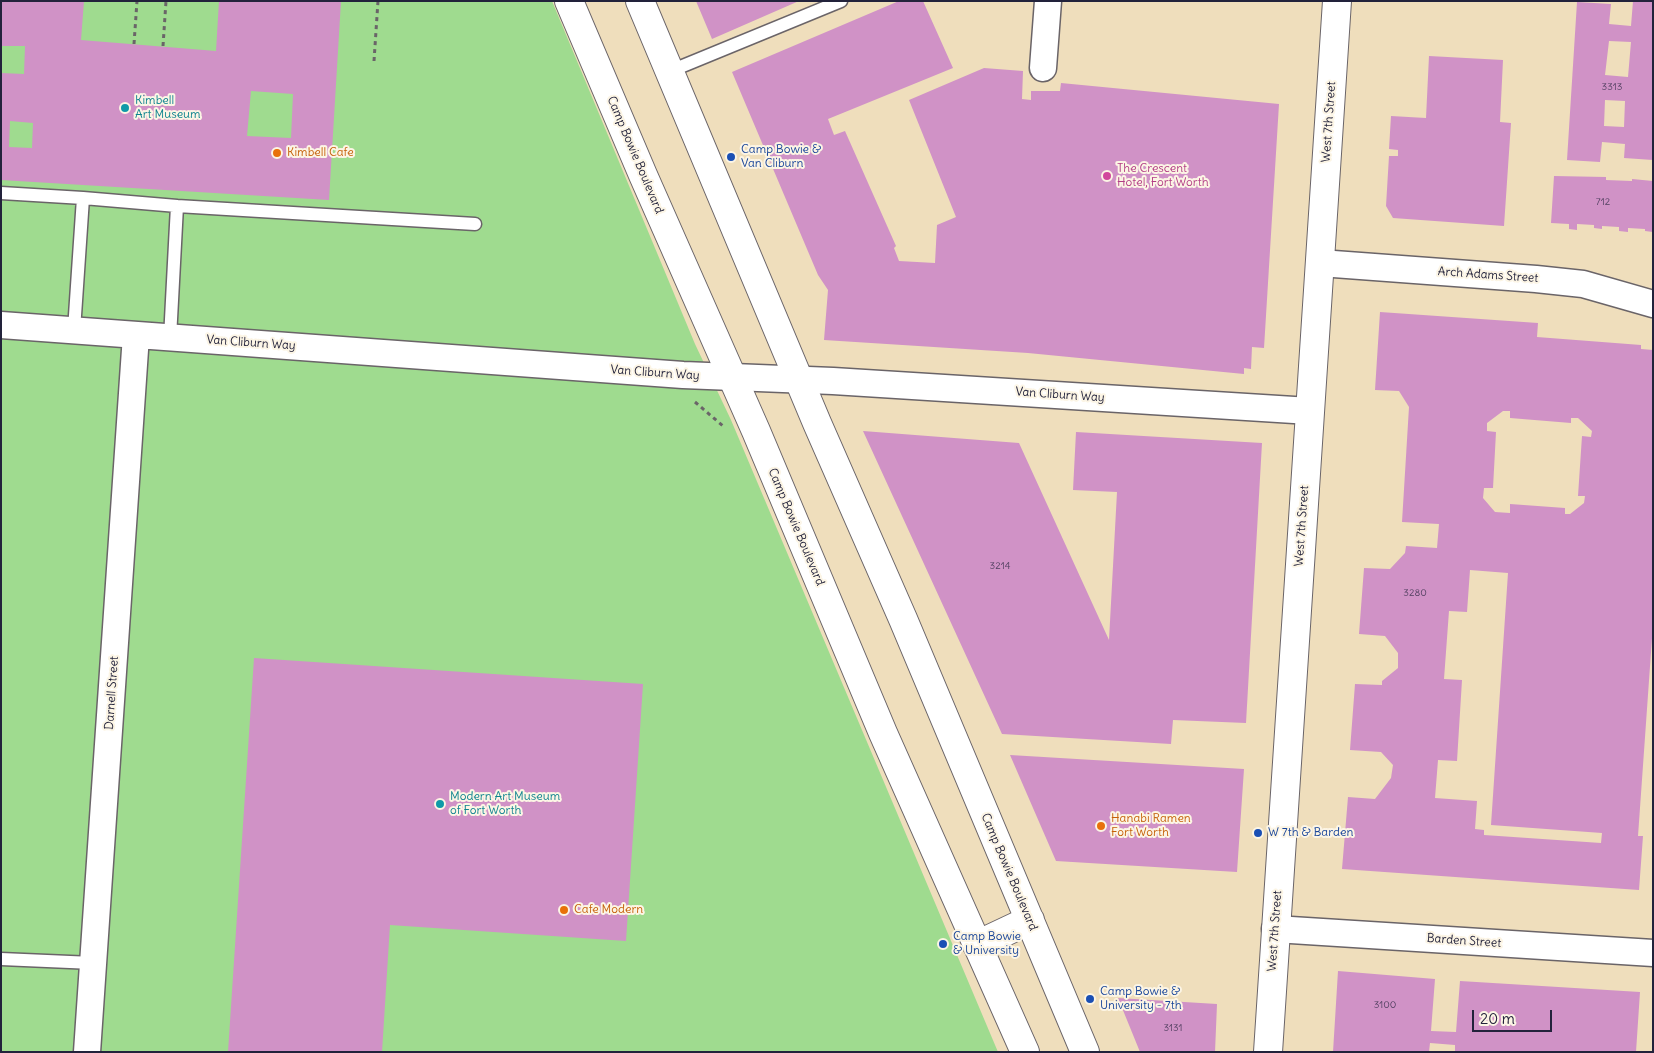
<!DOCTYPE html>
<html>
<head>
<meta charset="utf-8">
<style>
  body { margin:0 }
  #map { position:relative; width:1654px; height:1053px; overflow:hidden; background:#efdebc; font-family:Delius,sans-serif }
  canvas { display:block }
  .frame { position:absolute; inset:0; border:2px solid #22223b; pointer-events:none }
  .scale { position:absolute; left:1472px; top:1010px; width:80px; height:22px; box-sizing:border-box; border:2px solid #22223b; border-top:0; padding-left:6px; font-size:15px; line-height:18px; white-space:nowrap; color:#22223b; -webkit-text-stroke:4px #fcf5e5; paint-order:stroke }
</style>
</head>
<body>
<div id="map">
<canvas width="1654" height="1053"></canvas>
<div class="frame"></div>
<div class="scale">20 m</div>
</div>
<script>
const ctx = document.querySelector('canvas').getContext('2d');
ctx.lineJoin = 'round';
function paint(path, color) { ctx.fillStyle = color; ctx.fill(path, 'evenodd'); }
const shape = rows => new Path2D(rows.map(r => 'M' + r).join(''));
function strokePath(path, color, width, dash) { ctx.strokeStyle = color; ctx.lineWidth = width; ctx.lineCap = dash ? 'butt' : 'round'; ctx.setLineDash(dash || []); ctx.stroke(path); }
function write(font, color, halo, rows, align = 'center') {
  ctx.font = font + ' Delius,sans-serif'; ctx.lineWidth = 4; ctx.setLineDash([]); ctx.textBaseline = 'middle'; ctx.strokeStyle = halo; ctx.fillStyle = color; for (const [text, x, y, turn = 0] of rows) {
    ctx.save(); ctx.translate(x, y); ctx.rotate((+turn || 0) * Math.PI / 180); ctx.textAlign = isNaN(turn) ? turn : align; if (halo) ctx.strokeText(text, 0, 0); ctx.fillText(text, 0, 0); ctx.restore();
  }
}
const green = shape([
  [1,1,552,1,695,344,731,420,998,1052,1,1052]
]);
const building = shape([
  [1,1,84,1,81,40,216,51,219,1,341,1,329,200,1,180,1,73,24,74,25,46,1,46],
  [251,91,293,94,291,138,247,136],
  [10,121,33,123,32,148,9,147],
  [696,1,799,1,712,39],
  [899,1,923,1,953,68,828,119,834,135,845,131,896,246,894,248,899,261,935,263,937,225,956,217,909,100,984,68,1023,71,1022,99,1031,100,1031,91,1060,91,1061,83,1279,104,1264,348,1252,347,1251,369,1244,368,1244,374,1028,353,824,340,828,290,818,275,732,72],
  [1633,1,1653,1,1653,160,1624,158,1625,144,1602,142,1600,162,1567,160,1577,2,1611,4,1609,24,1631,26],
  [1609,41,1631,42,1628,77,1605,75],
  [1605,100,1625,101,1624,127,1604,126],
  [1429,56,1503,60,1500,122,1511,123,1504,226,1393,218,1386,206,1389,156,1398,156,1398,150,1389,149,1391,116,1426,118],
  [1554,176,1606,177,1606,180,1632,181,1632,179,1653,181,1653,232,1645,231,1645,229,1628,228,1628,232,1619,231,1619,227,1602,226,1602,229,1594,228,1594,225,1577,224,1577,230,1569,229,1569,224,1551,223],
  [1380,312,1538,323,1537,337,1641,345,1641,349,1653,350,1653,624,1638,836,1643,836,1639,890,1342,869,1348,797,1375,799,1391,778,1393,765,1381,752,1350,750,1355,684,1382,685,1382,681,1398,668,1398,653,1385,636,1359,634,1364,568,1390,569,1405,553,1406,546,1437,548,1439,524,1402,522,1409,407,1399,391,1375,390],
  [1503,411,1510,411,1510,418,1571,423,1571,418,1578,418,1592,431,1591,437,1582,436,1578,496,1585,496,1584,503,1570,514,1565,514,1565,508,1510,504,1510,513,1495,512,1483,498,1484,488,1493,488,1496,432,1487,431,1487,423],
  [1470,570,1508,573,1491,825,1602,833,1601,843,1484,835,1484,830,1475,829,1477,801,1435,798,1438,760,1457,761,1462,680,1444,679,1449,611,1467,612],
  [863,431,1019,443,1109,640,1117,492,1073,490,1076,432,1262,443,1246,723,1173,720,1171,744,1002,734],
  [254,658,643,684,626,941,390,925,382,1052,228,1052],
  [1010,755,1244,769,1237,872,1056,861],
  [1338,971,1435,979,1431,1031,1456,1032,1460,981,1640,992,1636,1052,1455,1052,1455,1045,1430,1043,1429,1052,1333,1052],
  [1118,998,1217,1004,1215,1052,1140,1052]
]);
const path = shape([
  [134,44,137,1],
  [163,46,166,1],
  [374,61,378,1],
  [695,402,723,426]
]);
const service = shape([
  [668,72,841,1],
  [1,193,83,198,177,206,170,338],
  [177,206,475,224],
  [74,330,83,198],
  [1,959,93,963]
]);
const minor = shape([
  [1043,68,1048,1],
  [1320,263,1536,279,1583,284,1653,304],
  [1,325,683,375,833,381,1310,411],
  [1275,929,1653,953],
  [87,1052,136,335]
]);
const tertiary = shape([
  [1268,1052,1337,1]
]);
const secondary = shape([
  [569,1,643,175,756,431,883,733,1025,1052],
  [640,1,817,423,903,619,1085,1052],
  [977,945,1030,920]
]);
const markers = [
  [125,108,5,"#0f9aa8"],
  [277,153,5,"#e8710a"],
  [731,157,5,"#1a4fb4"],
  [1107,176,5,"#d1479c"],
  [440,804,5,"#0f9aa8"],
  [1101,826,5,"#e8710a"],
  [1258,833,5,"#1a4fb4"],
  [564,910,5,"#e8710a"],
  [943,944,5,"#1a4fb4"],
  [1090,999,5,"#1a4fb4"]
];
const numberNames = [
  ["3313",1612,87],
  ["712",1603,202],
  ["3214",1000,566],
  ["3280",1415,593],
  ["3100",1385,1005],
  ["3131",1173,1028]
];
const cultureNames = [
  ["Kimbell",135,101],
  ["Art Museum",135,115],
  ["Modern Art Museum",450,797],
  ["of Fort Worth",450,811]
];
const streetNames = [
  ["West 7th Street",1329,122,-86],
  ["Camp Bowie Boulevard",635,155,67],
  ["Arch Adams Street",1488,275,4],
  ["Van Cliburn Way",251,343,4],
  ["Van Cliburn Way",655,373,4],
  ["Van Cliburn Way",1060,395,4],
  ["West 7th Street",1302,526,-86],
  ["Camp Bowie Boulevard",796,527,67],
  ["Darnell Street",112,693,-86],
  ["Camp Bowie Boulevard",1009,872,67],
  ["West 7th Street",1275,931,-86],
  ["Barden Street",1464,941,4]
];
const transitNames = [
  ["Camp Bowie &",741,150],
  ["Van Cliburn",741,164],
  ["W 7th & Barden",1268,833],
  ["Camp Bowie",953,937],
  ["& University",953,951],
  ["Camp Bowie &",1100,992],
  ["University - 7th",1100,1006]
];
const foodNames = [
  ["Kimbell Cafe",287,153],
  ["Hanabi Ramen",1111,819],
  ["Fort Worth",1111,833],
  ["Cafe Modern",574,910]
];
const hotelNames = [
  ["The Crescent",1117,169],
  ["Hotel, Fort Worth",1117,183]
];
paint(green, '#9fdb8f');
paint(building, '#d092c6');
strokePath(service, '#6a6468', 15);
strokePath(minor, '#6a6468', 29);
strokePath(tertiary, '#6a6468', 30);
strokePath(secondary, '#6a6468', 30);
strokePath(path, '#6a6468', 3, [4, 4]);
strokePath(service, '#fff', 12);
strokePath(minor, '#fff', 26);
strokePath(tertiary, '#fff', 28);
strokePath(secondary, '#fff', 28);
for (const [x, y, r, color] of markers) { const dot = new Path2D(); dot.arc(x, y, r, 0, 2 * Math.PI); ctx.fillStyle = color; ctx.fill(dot); strokePath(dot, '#fcf5e5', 2); }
write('10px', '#4e3e5e', null, numberNames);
write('12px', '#0d838f', '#fcf5e5', cultureNames, 'left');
write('12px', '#22223b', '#fcf5e5', streetNames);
write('12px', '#164399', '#fcf5e5', transitNames, 'left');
write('12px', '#c56008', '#fcf5e5', foodNames, 'left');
write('12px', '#b23c85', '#fcf5e5', hotelNames, 'left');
</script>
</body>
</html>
